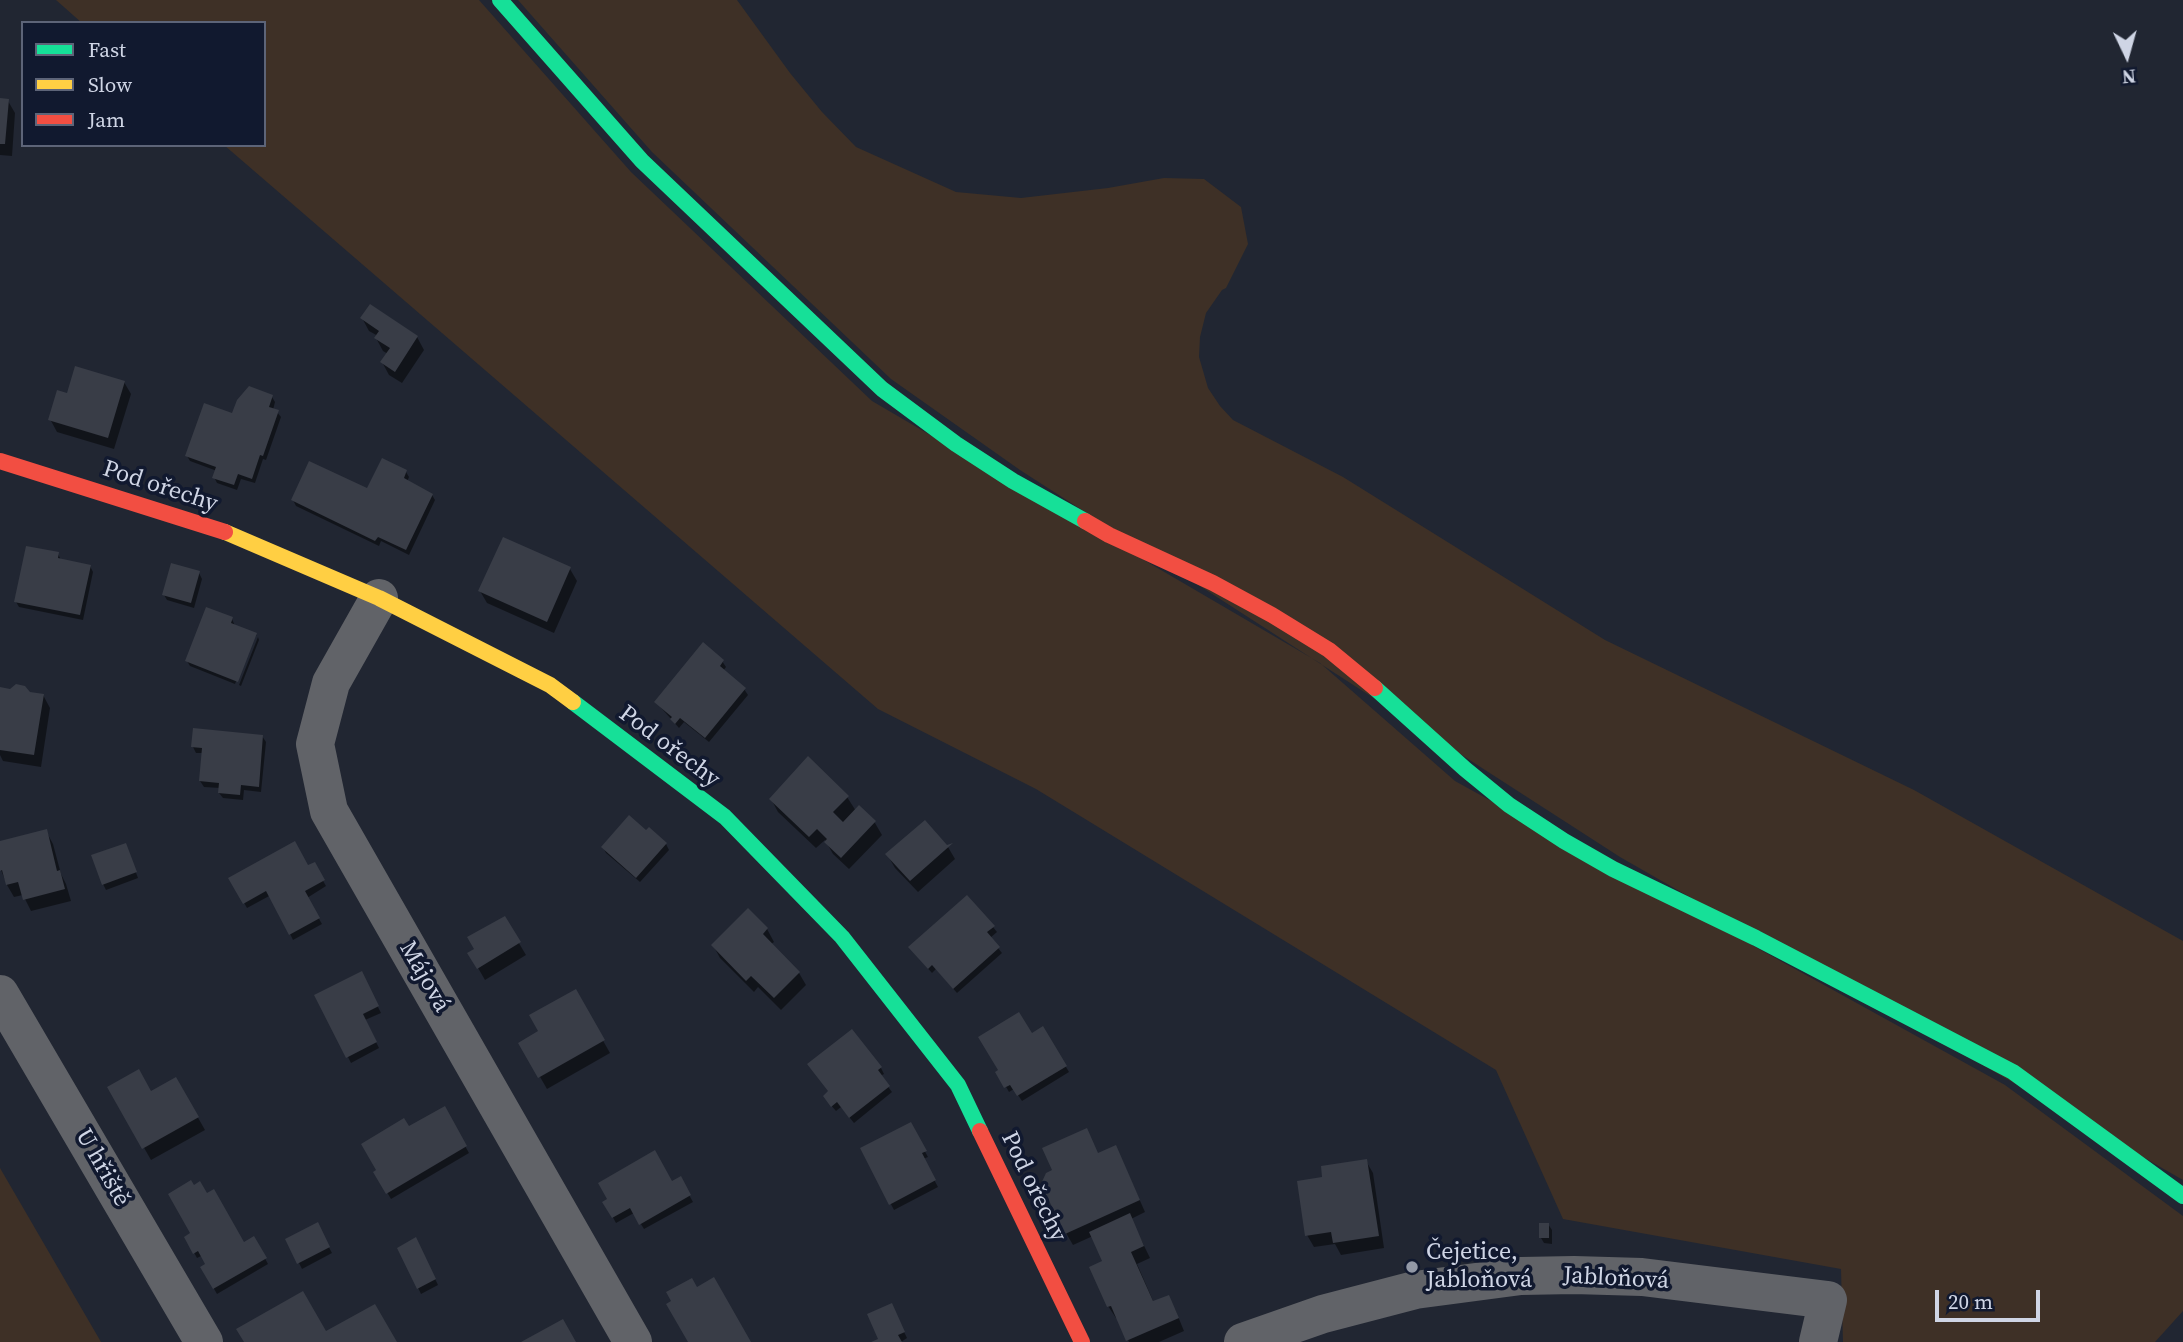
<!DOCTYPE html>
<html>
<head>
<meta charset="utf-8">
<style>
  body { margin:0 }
  #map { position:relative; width:2183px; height:1342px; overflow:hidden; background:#212632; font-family:"Source Serif 4",serif }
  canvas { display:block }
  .legend { position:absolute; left:21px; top:21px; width:245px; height:126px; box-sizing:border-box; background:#11192f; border:2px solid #5d6478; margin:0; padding:9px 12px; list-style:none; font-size:21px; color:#cfd5e5 }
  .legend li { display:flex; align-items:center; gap:14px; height:35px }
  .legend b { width:35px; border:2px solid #5d6478 }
  .north { position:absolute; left:2092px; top:21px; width:70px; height:70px; -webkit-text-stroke:5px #11192f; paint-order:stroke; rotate:175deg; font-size:19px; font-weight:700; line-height:28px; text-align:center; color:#cfd5e5 }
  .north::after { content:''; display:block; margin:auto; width:24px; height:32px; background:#cfd5e5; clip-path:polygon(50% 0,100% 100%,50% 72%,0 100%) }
  .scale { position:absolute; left:1935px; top:1290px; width:105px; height:32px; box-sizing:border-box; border:4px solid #cfd5e5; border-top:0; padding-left:9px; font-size:21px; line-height:24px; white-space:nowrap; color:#cfd5e5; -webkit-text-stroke:5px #11192f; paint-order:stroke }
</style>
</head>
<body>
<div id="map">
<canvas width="2183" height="1342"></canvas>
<ul class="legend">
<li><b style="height:9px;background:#16e098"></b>Fast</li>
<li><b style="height:9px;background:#ffcf43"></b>Slow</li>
<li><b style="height:9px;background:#f24e42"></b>Jam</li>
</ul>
<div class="north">N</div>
<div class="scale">20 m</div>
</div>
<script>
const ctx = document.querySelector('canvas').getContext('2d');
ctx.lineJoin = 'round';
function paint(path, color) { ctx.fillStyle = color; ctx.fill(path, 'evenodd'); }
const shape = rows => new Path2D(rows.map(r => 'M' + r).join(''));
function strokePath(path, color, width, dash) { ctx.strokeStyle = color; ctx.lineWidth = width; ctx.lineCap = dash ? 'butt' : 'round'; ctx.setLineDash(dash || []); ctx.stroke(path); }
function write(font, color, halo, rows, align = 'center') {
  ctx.font = font + ' "Source Serif 4",serif'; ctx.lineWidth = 7; ctx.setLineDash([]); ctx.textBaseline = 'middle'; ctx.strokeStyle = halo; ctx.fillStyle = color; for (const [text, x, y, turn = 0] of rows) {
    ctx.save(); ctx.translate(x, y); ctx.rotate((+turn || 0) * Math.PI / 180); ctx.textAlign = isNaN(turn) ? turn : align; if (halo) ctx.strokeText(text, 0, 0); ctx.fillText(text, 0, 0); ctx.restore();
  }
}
const green = shape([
  [56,0,479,0,631,172,872,401,1320,663,1455,781,2005,1085,2183,1216,2183,1311,2155,1342,1843,1342,1841,1269,1563,1219,1496,1070,1036,789,878,709,224,145,264,145,264,23,82,23],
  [518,0,737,0,790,73,822,112,856,147,956,192,1021,198,1108,188,1164,178,1204,179,1241,207,1248,244,1226,288,1222,290,1206,313,1200,337,1199,357,1208,388,1220,406,1233,420,1343,477,1605,640,1914,790,2183,941,2183,1180,1620,857,1020,470,891,379,652,152],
  [0,1168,101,1342,0,1342]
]);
const shadow = shape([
  [0,100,8,101,15,113,12,156,0,155],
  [362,318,417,337,424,350,402,383,389,375,382,362,388,354,383,351,376,338,378,336,369,331],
  [124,382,131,394,114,449,57,432,50,419],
  [272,397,275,402,273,410,277,412,281,417,266,460,263,459,255,483,241,479,237,490,217,483,214,477,217,471,190,461,187,456,233,415],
  [406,472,409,477,407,482,432,495,435,500,409,555,381,541,379,546,296,506,293,500,367,491],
  [58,554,61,560,90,566,93,572,83,620,19,607,16,602],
  [570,569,577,581,554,633,487,603,480,591],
  [199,573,202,579,194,608,167,600,164,595],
  [232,619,235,626,257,636,254,636,235,684,190,666,187,661],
  [258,637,259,640,241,686,239,685],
  [722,661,726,667,723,671,744,689,748,695,709,742,684,722,679,728,656,702],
  [0,689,43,695,50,708,41,767,3,761,0,755],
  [262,736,266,742,261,792,244,790,243,800,223,798,219,793,220,788,204,787,200,781,203,753,196,753,193,747],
  [847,797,856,811,859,808,875,823,882,835,849,869,833,854,825,840,816,848,778,812,771,799],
  [649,829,666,844,669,850,640,882,606,853,603,847,646,832],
  [46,831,53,844,61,874,66,884,71,901,31,911,23,895,14,897,7,885,1,870,0,843],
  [948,847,955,859,918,892,895,868,888,856],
  [128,851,138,878,106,890,103,884],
  [314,865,326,886,307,898,322,924,293,940,271,895,247,908,230,878,308,867],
  [748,911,767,929,774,942,771,944,799,973,806,985,781,1010,758,987,754,992,720,958,713,945],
  [504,918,526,955,485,980,470,954],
  [993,927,997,932,990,938,1002,953,957,993,936,969,932,973,914,953],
  [361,973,381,1013,365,1020,379,1048,351,1063,317,996],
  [575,991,610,1053,547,1089,521,1044,541,1032],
  [1043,1028,1069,1072,1022,1101,1014,1089,1009,1092,998,1073,1031,1036],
  [852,1032,881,1068,884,1074,880,1076,892,1092,854,1123,841,1107,836,1111,828,1102],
  [176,1079,205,1130,151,1160,110,1088,150,1093],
  [444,1108,469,1153,391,1199,375,1172,409,1128],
  [910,1124,928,1157,923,1159,938,1187,894,1210,862,1149],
  [1099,1155,1122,1160,1145,1212,1131,1219,1150,1258,1137,1264,1154,1303,1175,1309,1184,1331,1159,1342,1129,1342,1118,1317,1116,1318,1108,1306,1104,1262,1093,1236,1073,1245,1066,1233],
  [1366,1161,1373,1173,1384,1248,1341,1255,1335,1244,1314,1247,1307,1235,1324,1179],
  [680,1179,693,1202,644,1229,634,1213,616,1223,605,1203,671,1184],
  [1548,1224,1552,1230,1552,1244,1544,1243,1541,1238],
  [317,1225,332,1253,302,1269,287,1239],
  [186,1238,244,1244,254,1238,268,1264,217,1294,202,1268,208,1264,203,1255,197,1258],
  [419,1245,438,1285,421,1294,399,1248],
  [894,1311,907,1338,901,1342,875,1342,880,1340]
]);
const building = shape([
  [0,98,9,99,5,144,0,144],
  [370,304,418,336,395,372,380,362,390,348,374,338,379,331,360,318],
  [75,366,125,381,108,438,48,420,57,390,67,393],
  [249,386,273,395,269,407,279,410,263,456,260,455,252,479,238,474,234,485,212,478,216,467,185,456,204,403,232,413,237,400],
  [382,458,407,470,404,478,433,494,406,550,378,537,375,541,291,500,309,461,367,488],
  [503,537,571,567,547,622,478,591],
  [26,546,59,552,58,558,91,565,80,615,14,602],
  [171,563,200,571,191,603,162,595],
  [206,607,233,617,231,623,257,633,238,682,185,661],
  [703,642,724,660,720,666,746,688,705,738,680,718,675,724,670,719,672,717,654,702],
  [16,684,25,686,30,692,44,694,34,755,0,750,0,687,10,689],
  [193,728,263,735,259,787,241,785,240,795,218,793,219,783,199,781,202,748,191,747],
  [808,756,849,796,833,812,843,822,859,805,876,821,841,858,824,842,827,839,817,829,809,837,769,799],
  [629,815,646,830,649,827,667,843,636,878,601,847],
  [925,820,947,845,953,843,910,881,885,854],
  [47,829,57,871,60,870,65,889,23,900,18,882,6,885,2,870,0,871,0,841],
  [295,841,308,865,315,862,325,880,305,891,320,918,289,935,266,891,243,904,228,878],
  [126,843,137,872,102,885,91,855],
  [967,895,995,926,987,932,1000,947,953,989,932,965,928,969,908,947],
  [748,908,768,928,763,934,800,972,774,998,751,976,746,981,711,945],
  [505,916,521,942,477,969,467,953,474,949,467,937],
  [362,971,379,1006,363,1014,377,1042,346,1058,314,995],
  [576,989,605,1040,538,1078,518,1043,538,1031,529,1015],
  [1019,1012,1032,1033,1043,1026,1067,1066,1017,1096,1010,1085,1004,1088,995,1072,998,1070,978,1037],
  [852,1029,882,1067,878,1070,890,1086,849,1118,837,1102,831,1107,823,1096,828,1091,807,1064],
  [139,1069,151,1091,176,1077,199,1117,142,1149,107,1087],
  [445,1106,467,1146,386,1194,373,1172,376,1170,361,1144,404,1118,409,1126],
  [911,1122,927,1151,922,1153,936,1180,889,1205,860,1148],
  [1087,1128,1098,1153,1116,1145,1140,1200,1065,1234,1041,1184,1046,1173,1052,1170,1042,1148],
  [655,1150,672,1181,681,1176,691,1195,639,1225,630,1208,612,1218,602,1202,607,1199,598,1183],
  [1367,1159,1379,1236,1333,1243,1331,1232,1305,1236,1297,1181,1322,1177,1321,1166],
  [191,1180,194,1185,200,1181,207,1193,214,1189,244,1242,254,1236,267,1258,213,1289,200,1267,205,1264,198,1251,193,1254,184,1237,190,1233,168,1194],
  [1130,1213,1144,1246,1131,1252,1153,1301,1169,1295,1179,1318,1126,1341,1111,1306,1107,1307,1089,1267,1102,1261,1089,1232],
  [318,1222,330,1247,297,1264,285,1239],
  [1539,1223,1549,1223,1549,1238,1539,1238],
  [416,1237,436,1279,417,1289,397,1248],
  [714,1277,751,1342,688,1342,666,1304,671,1301,666,1292,692,1278,697,1287],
  [303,1291,326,1331,375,1304,397,1342,244,1342,236,1329],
  [892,1303,905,1332,898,1335,902,1342,871,1342,878,1339,867,1314],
  [563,1319,576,1342,521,1342]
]);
const street = shape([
  [379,598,331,683,315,744,329,811,633,1342],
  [0,994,204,1342],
  [1243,1342,1323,1314,1415,1290,1521,1276,1574,1275,1642,1277,1828,1300,1818,1342]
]);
const fast = shape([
  [500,0,642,161,882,389,956,444,1013,481,1085,521],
  [1375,688,1465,769,1509,805,1564,841,1613,869,1756,938,2013,1072,2183,1196],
  [573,702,725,817,842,937,958,1085,980,1131]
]);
const slow = shape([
  [225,532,379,598,550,685,573,702]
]);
const jam = shape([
  [0,461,225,532],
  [1085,521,1109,535,1213,583,1272,615,1329,650,1375,688],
  [980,1131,1082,1342]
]);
const markers = [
  [1412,1267,7,"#9298a6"]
];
const streetNames = [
  ["Pod ořechy",160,487,18],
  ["Pod ořechy",669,747,37],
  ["Májová",424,977,60],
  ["U hřiště",102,1168,60],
  ["Pod ořechy",1033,1187,64],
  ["Jabloňová",1616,1279,3]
];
const poiNames = [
  ["Čejetice,",1426,1253],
  ["Jabloňová",1426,1281]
];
paint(green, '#3e3026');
paint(shadow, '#0007');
paint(building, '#393d47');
strokePath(street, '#616368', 38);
strokePath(fast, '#16e098', 16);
strokePath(slow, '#ffcf43', 16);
strokePath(jam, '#f24e42', 16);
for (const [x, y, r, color] of markers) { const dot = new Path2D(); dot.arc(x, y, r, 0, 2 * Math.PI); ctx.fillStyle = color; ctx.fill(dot); strokePath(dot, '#11192f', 2.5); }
write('24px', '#cfd5e5', '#11192f', streetNames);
write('24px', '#cfd5e5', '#11192f', poiNames, 'left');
</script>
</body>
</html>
